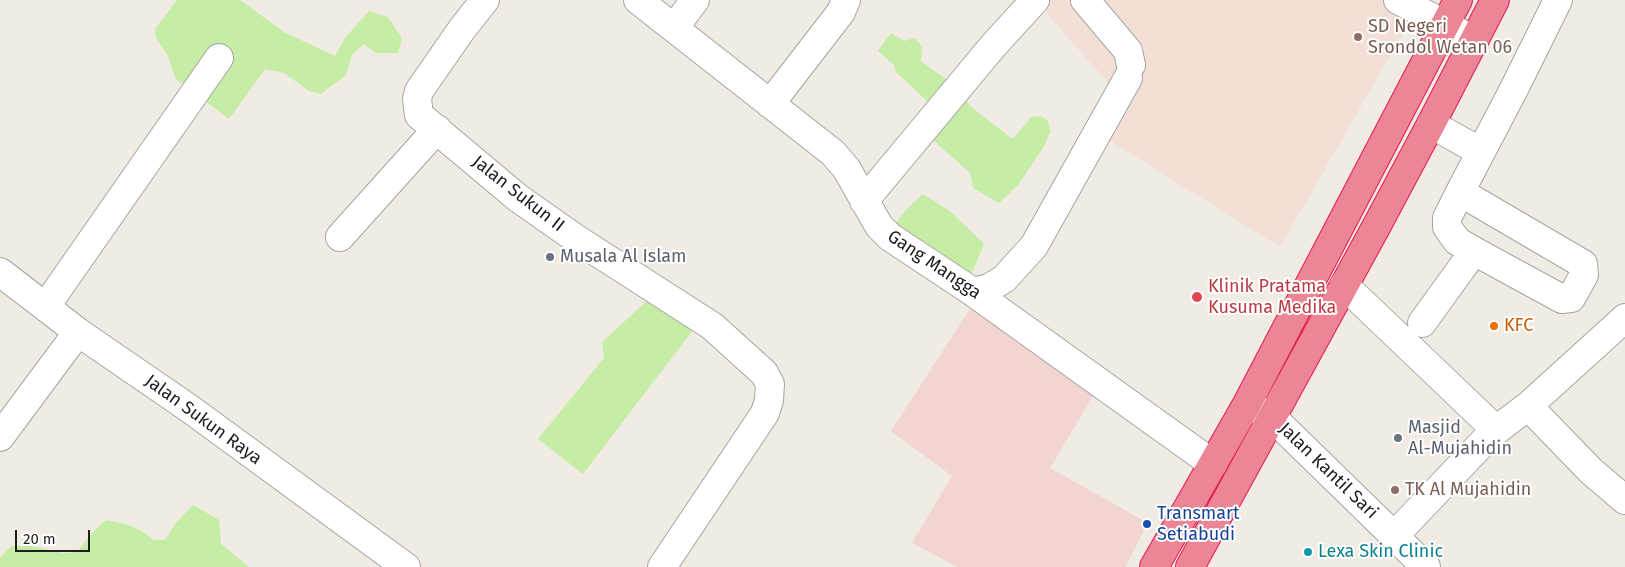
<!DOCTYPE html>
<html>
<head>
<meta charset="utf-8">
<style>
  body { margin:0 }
  #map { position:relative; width:1625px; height:567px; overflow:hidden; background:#f0ece3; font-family:"Fira Sans",sans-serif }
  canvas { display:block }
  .scale { position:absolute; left:15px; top:530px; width:75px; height:22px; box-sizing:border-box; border:2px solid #1e1e1e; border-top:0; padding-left:6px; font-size:15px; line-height:18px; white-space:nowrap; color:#1e1e1e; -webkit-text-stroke:4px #fff; paint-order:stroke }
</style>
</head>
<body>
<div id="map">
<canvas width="1625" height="567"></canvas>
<div class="scale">20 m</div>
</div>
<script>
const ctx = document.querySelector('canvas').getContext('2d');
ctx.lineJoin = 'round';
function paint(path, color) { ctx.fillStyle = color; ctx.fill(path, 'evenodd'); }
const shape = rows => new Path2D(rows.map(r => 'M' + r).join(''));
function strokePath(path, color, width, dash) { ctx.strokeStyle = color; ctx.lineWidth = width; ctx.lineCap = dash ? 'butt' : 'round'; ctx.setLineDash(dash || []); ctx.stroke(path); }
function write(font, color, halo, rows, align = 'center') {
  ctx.font = font + ' "Fira Sans",sans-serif'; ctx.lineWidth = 4; ctx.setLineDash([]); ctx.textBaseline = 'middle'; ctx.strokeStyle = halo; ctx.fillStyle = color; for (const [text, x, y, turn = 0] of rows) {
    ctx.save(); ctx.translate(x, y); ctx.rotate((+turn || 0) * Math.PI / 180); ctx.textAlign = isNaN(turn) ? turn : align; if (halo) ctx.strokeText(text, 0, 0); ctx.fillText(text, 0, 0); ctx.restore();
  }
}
const commercial = shape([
  [970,309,1096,391,1050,468,1148,523,1125,567,957,567,912,543,952,476,891,431]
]);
const military = shape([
  [1035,0,1422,0,1280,247,1098,133,1118,94]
]);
const grass = shape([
  [177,0,240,0,284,32,335,56,345,38,369,11,388,17,402,39,398,53,376,53,364,44,352,55,346,75,321,94,309,91,284,73,265,69,229,119,175,78,168,56,156,38,155,29],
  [891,33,904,41,915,38,922,47,921,61,951,83,970,94,967,102,970,106,1011,138,1014,138,1031,117,1040,116,1047,120,1051,131,1043,148,1018,185,999,203,973,188,970,173,932,139,929,103,896,72,894,65,878,51],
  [923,194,951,212,984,244,975,266,968,278,891,229,907,209],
  [651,297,693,330,583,474,538,439,604,358,602,342],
  [193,505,219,520,221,544,249,567,0,567,0,558,11,546,32,546,62,553,77,552,94,531,106,520,129,525,143,532,154,540,165,540,175,524]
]);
const minor = shape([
  [485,0,462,29,419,91,417,99,419,115,518,198,575,238,712,326,764,373,770,384,769,400,765,413,662,567],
  [638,0,833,153,846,168,879,226,890,237,973,292,1213,464],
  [1085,0,1128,51,1131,65],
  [1398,0,1445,24,1474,41],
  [674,28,695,0],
  [770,104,841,12,846,0],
  [1431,124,1481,152],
  [1460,192,1583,264,1584,275,1571,298,1562,299,1474,251,1457,241,1447,227,1447,218,1460,192,1515,87,1558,0],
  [864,201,993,46,1035,0],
  [340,237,437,129],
  [0,272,78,332,190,409,406,567],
  [1344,285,1496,430],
  [973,292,989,288,1004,279,1034,246,1128,78],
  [46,306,219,58],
  [1422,323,1474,251],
  [1251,406,1273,418,1426,567],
  [1528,406,1625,318],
  [0,437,78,332],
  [1394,536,1490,435,1528,406,1591,471,1625,500]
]);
const highway = shape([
  [1154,567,1247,404,1458,0],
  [1190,567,1375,229,1431,124,1495,0]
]);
const markers = [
  [1358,37,5,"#8d6e63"],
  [550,257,5,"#6b7280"],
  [1197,297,6,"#e0444e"],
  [1494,326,5,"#e8710a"],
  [1398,438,5,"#6b7280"],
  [1395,490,5,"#8d6e63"],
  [1147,524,5,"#1a4fb4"],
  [1308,552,5,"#0f9aa8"]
];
const educationNames = [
  ["SD Negeri",1368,27],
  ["Srondol Wetan 06",1368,48],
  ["TK Al Mujahidin",1405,490]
];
const streetNames = [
  ["Jalan Sukun II",518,194,38],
  ["Gang Mangga",934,265,34],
  ["Jalan Sukun Raya",203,420,36],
  ["Jalan Kantil Sari",1328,471,44]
];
const worshipNames = [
  ["Musala Al Islam",560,257],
  ["Masjid",1408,428],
  ["Al-Mujahidin",1408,449]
];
const healthNames = [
  ["Klinik Pratama",1208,287],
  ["Kusuma Medika",1208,308]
];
const foodNames = [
  ["KFC",1504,326]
];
const transitNames = [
  ["Transmart",1157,514],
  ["Setiabudi",1157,535]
];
const cultureNames = [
  ["Lexa Skin Clinic",1318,552]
];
paint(commercial, '#f2d4d1');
paint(military, '#f3dfd5');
paint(grass, '#c5eda5');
strokePath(minor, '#a5a5a5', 30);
strokePath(highway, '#e61854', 30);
strokePath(minor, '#fff', 28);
strokePath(highway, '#ec8594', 28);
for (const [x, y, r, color] of markers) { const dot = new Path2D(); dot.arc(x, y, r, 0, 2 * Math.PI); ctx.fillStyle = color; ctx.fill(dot); strokePath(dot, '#fff', 2); }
write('18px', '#785e54', '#fff', educationNames, 'left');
write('18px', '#1e1e1e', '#fff', streetNames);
write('18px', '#5b616d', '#fff', worshipNames, 'left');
write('18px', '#be3a42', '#fff', healthNames, 'left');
write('18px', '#c56008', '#fff', foodNames, 'left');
write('18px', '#164399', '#fff', transitNames, 'left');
write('18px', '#0d838f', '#fff', cultureNames, 'left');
</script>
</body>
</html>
